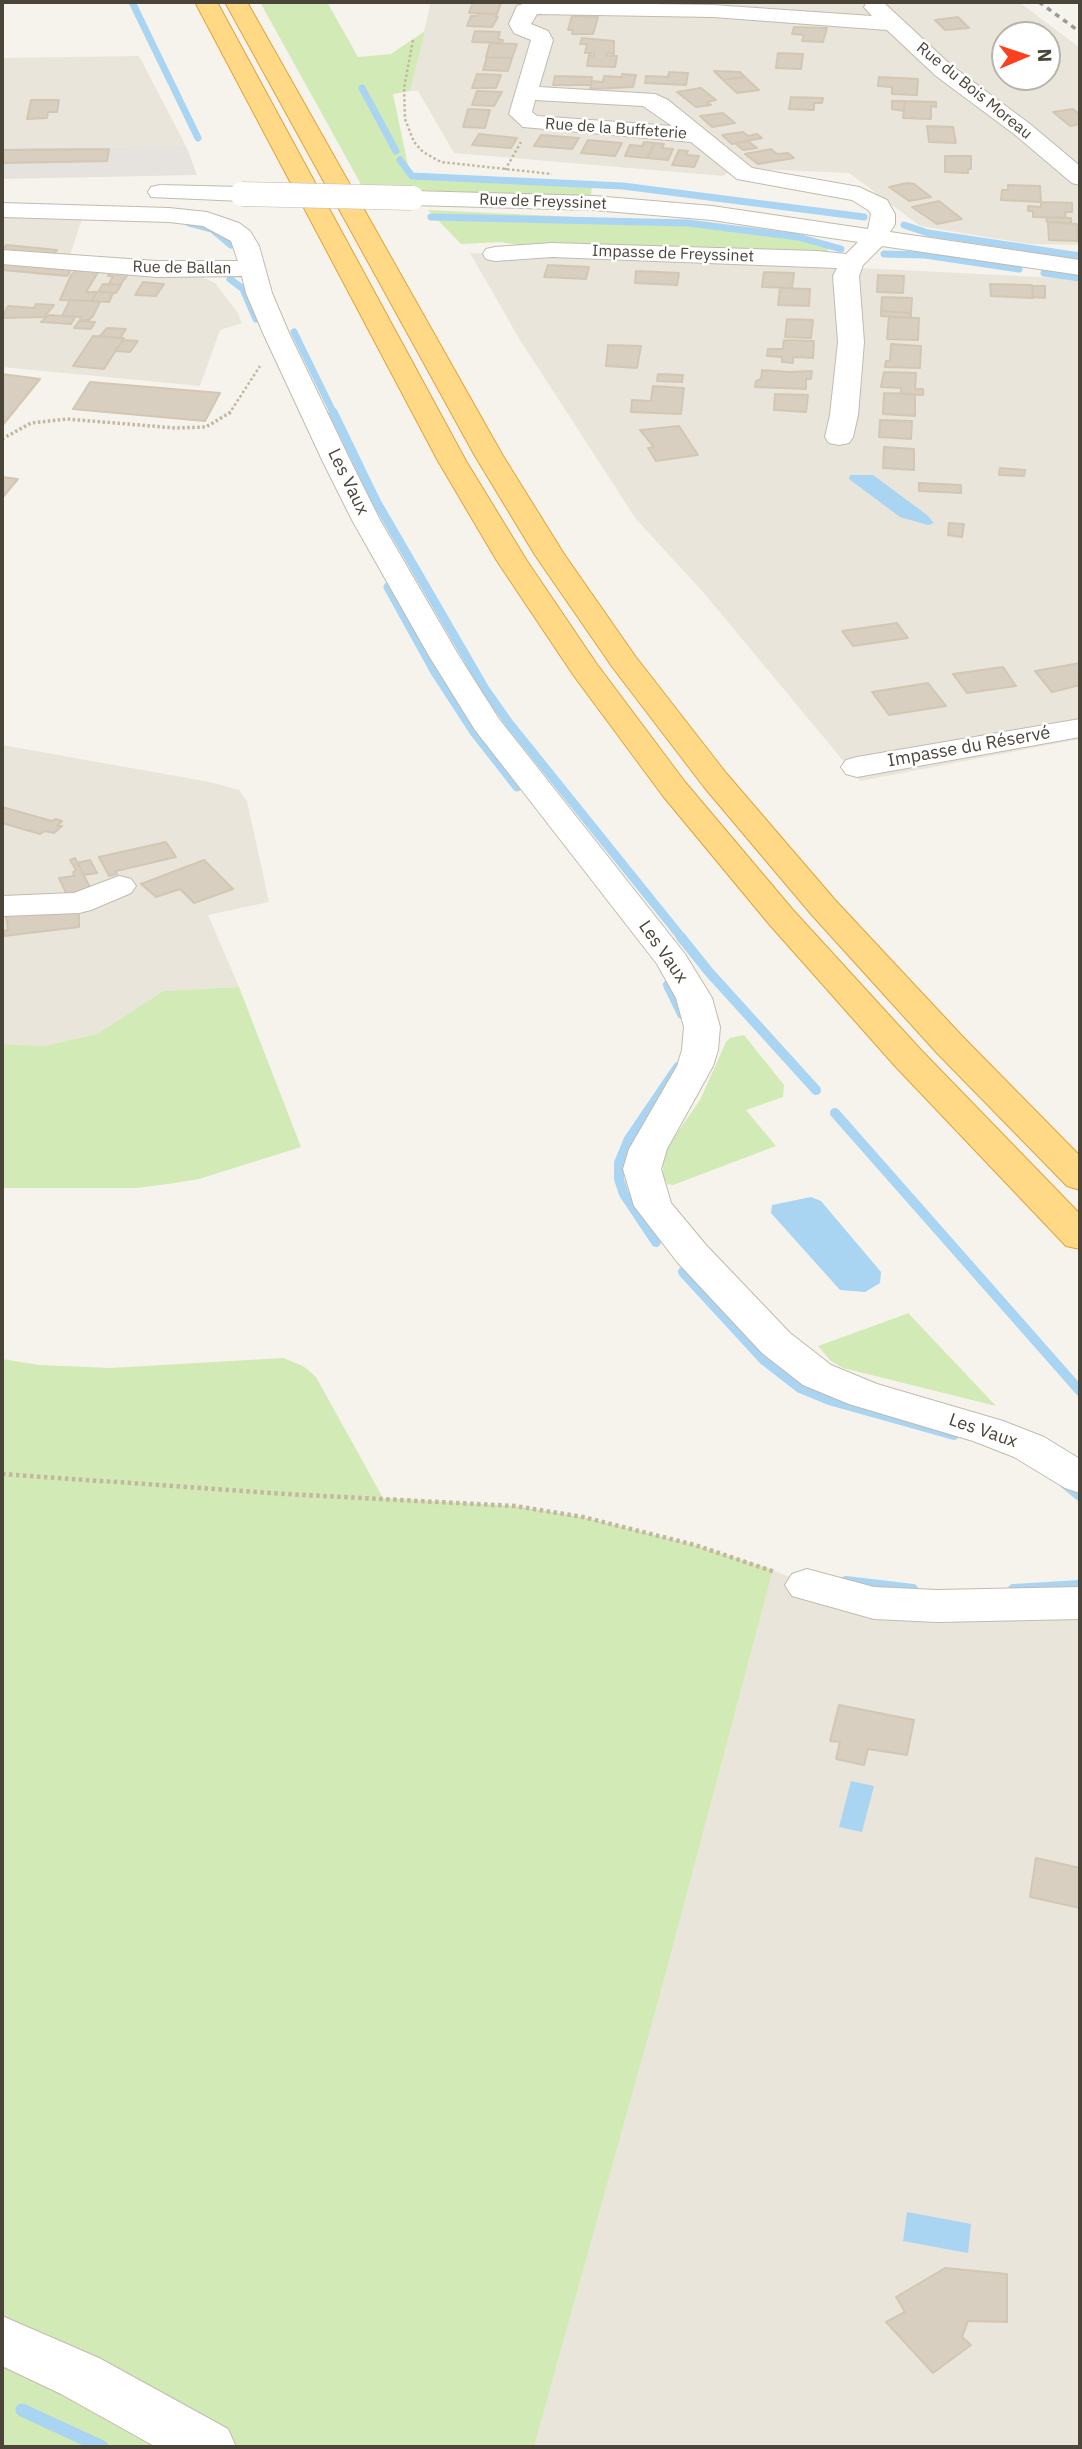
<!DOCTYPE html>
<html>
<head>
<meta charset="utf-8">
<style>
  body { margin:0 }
  #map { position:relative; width:1082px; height:2449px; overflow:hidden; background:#f6f3ec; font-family:"IBM Plex Sans",sans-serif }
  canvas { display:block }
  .frame { position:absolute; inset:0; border:4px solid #4b4439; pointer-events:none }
  .north { position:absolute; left:991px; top:21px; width:70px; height:70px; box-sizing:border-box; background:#fff; border:2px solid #b7b4b0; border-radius:50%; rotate:88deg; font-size:19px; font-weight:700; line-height:28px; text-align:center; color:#4b4439 }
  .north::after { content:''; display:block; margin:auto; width:24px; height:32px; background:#fc3f1d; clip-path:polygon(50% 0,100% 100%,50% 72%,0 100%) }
</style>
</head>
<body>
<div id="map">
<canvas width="1082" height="2449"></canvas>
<div class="frame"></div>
<div class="north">N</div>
</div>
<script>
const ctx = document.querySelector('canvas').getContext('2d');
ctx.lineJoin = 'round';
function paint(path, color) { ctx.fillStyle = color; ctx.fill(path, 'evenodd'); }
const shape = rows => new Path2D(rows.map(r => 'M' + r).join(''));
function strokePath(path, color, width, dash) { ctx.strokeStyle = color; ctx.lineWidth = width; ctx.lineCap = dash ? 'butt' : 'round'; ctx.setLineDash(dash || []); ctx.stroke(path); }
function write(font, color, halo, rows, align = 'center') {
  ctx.font = font + ' "IBM Plex Sans",sans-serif'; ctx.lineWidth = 5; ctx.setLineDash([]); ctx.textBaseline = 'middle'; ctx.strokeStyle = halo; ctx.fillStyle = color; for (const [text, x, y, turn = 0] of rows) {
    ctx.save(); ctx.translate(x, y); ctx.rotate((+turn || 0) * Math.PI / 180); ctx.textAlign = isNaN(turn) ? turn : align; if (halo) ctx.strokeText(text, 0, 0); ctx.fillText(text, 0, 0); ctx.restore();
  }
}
const residential = shape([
  [431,2,1019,2,1080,48,1080,245,1029,244,920,226,849,173,736,168,723,176,454,153,418,91,410,91],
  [1005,35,1047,35,1047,77,1005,77],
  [139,56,186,146,2,147,2,58],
  [2,218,82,219,68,262,187,270,215,283,238,313,242,323,220,330,200,386,2,367],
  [470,253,739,262,1080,279,1080,739,860,781,703,592,636,519,520,340],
  [2,745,210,782,239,790,247,801,269,902,208,915,239,987,163,991,97,1034,44,1046,2,1044],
  [773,1570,808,1585,1041,1605,1080,1603,1080,2447,534,2447,661,1991]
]);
const industrial = shape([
  [186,146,197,175,2,179,2,147]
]);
const green = shape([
  [260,2,327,2,358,57,391,54,425,31,410,91,393,94,410,175,592,185,591,197,363,188],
  [428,210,640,220,835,245,817,258,552,250,500,242,461,244],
  [239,987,301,1147,199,1179,175,1183,137,1188,2,1188,2,1044,44,1046,97,1034,163,991],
  [744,1035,784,1085,783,1097,746,1110,776,1146,673,1185,667,1184,663,1176,663,1158,672,1140,700,1100,726,1042,730,1038],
  [909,1313,909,1314,996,1406,843,1368,831,1361,818,1346],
  [283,1358,303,1366,316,1377,383,1498,515,1506,583,1517,695,1545,773,1570,661,1991,534,2447,2,2447,2,1359,40,1365,110,1368]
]);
const water = shape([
  [850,475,873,475,927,515,934,523,928,525,900,517,849,479],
  [811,1197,821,1201,881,1272,880,1283,865,1292,840,1290,771,1213,772,1205],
  [851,1781,874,1786,862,1832,839,1827],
  [907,2212,971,2224,968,2253,903,2241]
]);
const streamFar3 = shape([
  [132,2,198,138],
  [362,88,396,151],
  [400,160,412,176,623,186,864,217],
  [431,217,688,223,798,237,841,249],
  [189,223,212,229,231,245],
  [904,225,928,233,1080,256],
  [884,254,925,255,1019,269],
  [1044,273,1080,278],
  [230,279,243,289,256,319],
  [294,332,334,414]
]);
const streamFar2 = shape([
  [333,412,376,501,485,689,509,723,682,938],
  [388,587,435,672,474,732,517,787]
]);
const streamFar1 = shape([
  [681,937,709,972,816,1090],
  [668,985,682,1014],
  [835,1113,1080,1391],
  [656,1242,624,1194,619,1179,619,1163,629,1139,678,1067],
  [683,1272,764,1360,800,1388,829,1400,954,1435],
  [1064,1483,1080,1496],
  [846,1581,913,1589],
  [1013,1589,1080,1585]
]);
const stream = shape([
  [22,2410,102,2447]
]);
const building = shape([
  [473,2,501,3,497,14,469,13,473,2],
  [478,13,497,14,496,17,498,17,492,27,467,26,471,16,477,16,478,13],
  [572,16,598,17,593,34,572,34,573,30,568,30,572,16],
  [958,17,969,28,945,30,935,20,958,17],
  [794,27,827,28,823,42,802,41,804,35,792,34,794,27],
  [475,31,500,32,498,39,503,40,502,43,472,42,475,31],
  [582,38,614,41,614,54,607,53,607,56,617,56,615,67,587,66,589,55,594,56,594,53,585,53,587,44,580,44,582,38],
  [490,43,517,44,512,58,486,57,490,43],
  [778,53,803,54,801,69,776,68,778,53],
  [487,57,512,58,508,71,483,70,487,57],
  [714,71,740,72,745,77,723,80,714,71],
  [669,72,688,73,686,85,645,83,646,76,668,77,669,72],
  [477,74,501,75,496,88,472,88,477,74],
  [622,74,636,75,633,87,590,89,592,81,603,82,604,76,622,77,622,74],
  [555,76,592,77,591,85,553,85,555,76],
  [745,77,759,90,737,93,723,80,745,77],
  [879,77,918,79,917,95,892,94,892,87,878,86,879,77],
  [701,88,716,100,707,102,711,105,696,107,677,92,701,88],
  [477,91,480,91,502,92,494,106,472,105,477,91],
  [791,97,823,98,822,103,814,103,814,110,789,109,791,97],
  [31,100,59,100,57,112,48,112,47,118,27,119,31,100],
  [892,101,905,101,904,111,892,109,892,101],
  [905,101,936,102,936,107,931,106,931,119,903,118,905,101],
  [468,109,490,110,485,128,463,127,468,109],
  [1073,109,1080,115,1080,124,1070,126,1053,112,1073,109],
  [723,113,735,123,712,127,700,116,723,113],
  [927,126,953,127,956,143,929,142,927,126],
  [743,132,748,136,757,134,762,138,732,144,722,135,743,132],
  [479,134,517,138,511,148,472,145,479,134],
  [541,135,579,138,572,149,534,146,541,135],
  [588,140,622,143,615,156,581,153,588,140],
  [748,141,757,148,743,150,735,143,748,141],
  [644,142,655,143,647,158,625,156,630,145,642,146,644,142],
  [655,143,664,144,662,148,673,149,668,160,647,158,655,143],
  [109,149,107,161,2,163,2,150,109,149],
  [771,149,777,154,788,153,794,158,758,164,745,154,771,149],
  [679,150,688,151,686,155,699,156,694,167,672,165,679,150],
  [945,156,971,156,971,169,968,169,968,173,945,172,945,156],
  [907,183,914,184,931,197,909,201,889,187,907,183],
  [1008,185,1040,186,1041,202,1001,200,1002,190,1008,190,1008,185],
  [939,201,962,219,937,224,912,207,939,201],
  [1041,202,1072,203,1072,212,1065,212,1066,218,1033,217,1033,211,1028,211,1028,206,1041,207,1041,202],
  [1046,217,1071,218,1071,223,1047,222,1046,217],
  [1048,222,1077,224,1078,241,1049,240,1048,222],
  [6,245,57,250,51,258,2,253,6,245],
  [2,260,72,268,67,276,2,270,2,260],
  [548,265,589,267,586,279,544,277,548,265],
  [80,267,100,269,86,292,97,292,92,301,60,300,71,275,80,267],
  [112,270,130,272,120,285,109,284,113,276,108,276,112,270],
  [636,271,679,273,677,285,635,283,636,271],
  [764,272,794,273,792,288,762,287,764,272],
  [878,275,904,276,903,293,877,292,878,275],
  [143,282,164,284,156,296,135,295,143,282],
  [103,284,121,285,116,293,98,292,103,284],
  [990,284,1032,285,1033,298,991,296,990,284],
  [1032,286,1045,286,1045,298,1033,297,1032,286],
  [780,288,810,289,809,306,778,305,780,288],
  [97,292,98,292,113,293,109,302,92,301,97,292],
  [882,297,912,298,911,313,881,311,882,297],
  [70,300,92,301,100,302,93,316,89,320,80,320,81,317,62,316,70,300],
  [36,304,54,305,44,317,2,318,8,306,34,308,36,304],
  [881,311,911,313,911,318,881,316,881,311],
  [49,315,75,317,71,324,41,322,49,315],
  [889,317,919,318,918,340,887,339,889,317],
  [787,319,813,320,811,338,785,337,787,319],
  [79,321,95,322,91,329,74,328,79,321],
  [107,328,126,329,120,338,100,336,107,328],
  [93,336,124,338,104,369,73,366,93,336],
  [123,340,138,341,130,352,115,351,123,340],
  [784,340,814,341,813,358,793,357,793,363,782,362,782,357,767,356,768,349,783,349,784,340],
  [891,344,921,346,920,368,885,367,886,361,890,361,891,344],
  [608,345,641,346,637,368,606,366,608,345],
  [762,370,789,372,812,371,811,379,806,379,806,389,755,387,756,381,761,379,762,370],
  [884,372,916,373,915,389,923,389,923,395,901,394,901,388,881,387,884,372],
  [2,374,40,379,2,426,2,374],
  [658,374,683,375,682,382,657,381,658,374],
  [90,382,220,393,205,421,73,409,90,382],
  [653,386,684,388,681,414,631,412,632,400,651,401,653,386],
  [884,393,915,394,915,416,883,414,884,393],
  [775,394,808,395,806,412,774,410,775,394],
  [880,420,912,421,911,439,879,437,880,420],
  [679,426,698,455,656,461,648,448,654,447,640,430,679,426],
  [884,447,914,449,914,470,883,468,884,447],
  [1000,468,1025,470,1024,476,999,475,1000,468],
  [2,477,18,479,2,498,2,477],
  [919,483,961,485,961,493,919,491,919,483],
  [949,523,964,524,962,537,948,535,949,523],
  [897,623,908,638,853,646,842,631,897,623],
  [1080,663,1080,685,1052,692,1035,671,1080,663],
  [1003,667,1016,686,967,693,953,674,1003,667],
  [928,683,946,706,889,715,872,692,928,683],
  [2,807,52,821,56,819,62,821,57,826,62,826,54,833,45,831,40,834,2,823,2,807],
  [166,842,176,857,116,871,117,874,109,876,99,857,166,842],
  [75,858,93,893,69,899,59,878,74,876,73,872,76,870,70,860,75,858],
  [90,860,97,873,84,875,77,863,90,860],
  [204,860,233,889,194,903,180,889,156,897,141,884,204,860],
  [79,910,79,927,4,936,3,931,8,930,6,914,79,910],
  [839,1705,914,1720,907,1755,868,1749,864,1765,836,1759,840,1742,830,1741,839,1705],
  [1036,1858,1080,1868,1080,1908,1030,1897,1036,1858],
  [945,2268,1007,2274,1007,2322,968,2321,962,2337,971,2345,933,2373,886,2322,905,2312,896,2297,945,2268]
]);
const pathFar2 = shape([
  [413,40,404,88,405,119,414,142,423,152,441,162,552,174],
  [505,170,521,142],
  [229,414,260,366]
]);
const pathFar1 = shape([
  [2,439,31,423,67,419,175,428,206,427,231,412]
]);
const path = shape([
  [2,1474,286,1494,515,1506,583,1517,695,1545,775,1572]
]);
const minor = shape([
  [529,2,713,5,872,16,864,7,867,2,883,2,952,66,1030,124,1080,166,1080,185,1072,183,1014,134,936,76,887,30,713,17,537,14,531,24,548,31,553,40,539,87,655,94,668,100,752,168,859,187,887,200,895,214,895,224,890,232,1080,260,1080,275,882,246,863,265,859,276,864,342,858,415,853,437,849,443,839,445,829,443,825,437,830,415,838,342,833,276,837,268,552,257,495,261,486,259,483,254,486,249,495,247,552,243,817,251,846,254,858,242,712,220,594,210,412,205,403,203,400,198,403,193,412,191,594,196,712,206,868,229,871,214,868,210,852,200,737,179,691,142,523,127,509,114,531,40,514,33,509,24,517,6,529,2],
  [535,100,643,106,672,126,537,116,532,112,535,100],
  [160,185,242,187,251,189,254,194,251,199,242,201,151,197,148,192,151,187,160,185],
  [2,203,169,208,207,212,239,223,250,231,259,246,272,293,289,333,351,462,380,520,459,656,499,719,685,954,712,998,720,1027,718,1050,713,1066,667,1149,661,1169,671,1203,706,1245,790,1333,831,1365,877,1384,1003,1421,1044,1437,1080,1459,1080,1493,1065,1488,1014,1457,973,1441,849,1404,803,1385,762,1353,678,1263,634,1206,623,1169,629,1149,677,1066,682,1050,684,1027,676,998,657,964,475,730,429,656,352,520,323,462,263,333,246,293,242,276,157,277,2,264,2,250,157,261,238,261,231,241,203,226,169,222,2,217,2,203],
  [1080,719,1080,737,857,777,846,774,841,767,846,760,857,757,1080,719],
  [119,876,131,879,136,886,131,893,91,910,79,913,2,916,2,896,74,893,119,876],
  [807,1569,874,1587,937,1590,1080,1587,1080,1619,937,1622,874,1619,792,1596,785,1585,792,1574,807,1569]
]);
const tertiary = shape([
  [2,2316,99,2358,228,2429,236,2447,156,2447,61,2394,2,2366,2,2316]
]);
const trunk = shape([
  [195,2,217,2,466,461,527,561,596,663,685,782,793,910,921,1050,1080,1214,1080,1249,1066,1246,895,1066,769,924,663,796,574,676,497,561,438,461,195,2],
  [225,2,247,2,503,456,564,554,635,656,726,773,835,900,963,1037,1080,1156,1080,1190,1067,1186,937,1053,811,914,704,787,613,668,535,555,475,456,225,2]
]);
const rail = shape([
  [1039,2,1080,32]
]);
const minorBridge = shape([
  [242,194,412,198]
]);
const farStreetnames = [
  ["Rue du Bois Moreau",974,91,39],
  ["Rue de la Buffeterie",616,129,4],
  ["Rue de Freyssinet",543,202,2],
  ["Impasse de Freyssinet",673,254,2],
  ["Rue de Ballan",182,268,1]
];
const streetNames = [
  ["Les Vaux",348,482,64],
  ["Impasse du Réservé",969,747,-10],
  ["Les Vaux",663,952,55],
  ["Les Vaux",983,1431,19]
];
paint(residential, '#eae5da');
paint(industrial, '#e6e2dd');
paint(green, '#d2eab5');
paint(water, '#a9d4f2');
strokePath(streamFar3, '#a9d4f2', 7);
strokePath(streamFar2, '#a9d4f2', 9);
strokePath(streamFar1, '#a9d4f2', 10);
strokePath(stream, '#a9d4f2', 13);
paint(building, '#d8cfc1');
strokePath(building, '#d3c7b4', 2);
strokePath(minor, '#c2bbae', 2);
strokePath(tertiary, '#c2bbae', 2);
strokePath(trunk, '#e0a43c', 2);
strokePath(pathFar2, '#c4b79f', 2.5, [2.5, 2.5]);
strokePath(pathFar1, '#c4b79f', 3.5, [2.5, 2.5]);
strokePath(path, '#c4b79f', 4.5, [3.5, 3.5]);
paint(minor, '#fff');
paint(tertiary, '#fff');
paint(trunk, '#ffd985');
strokePath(rail, '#9a9a9a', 3.5, [5, 5]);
strokePath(minorBridge, '#c2bbae', 25, []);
strokePath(minorBridge, '#fff', 24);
write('16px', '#4b4439', '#fff', farStreetnames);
write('18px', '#4b4439', '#fff', streetNames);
</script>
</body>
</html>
